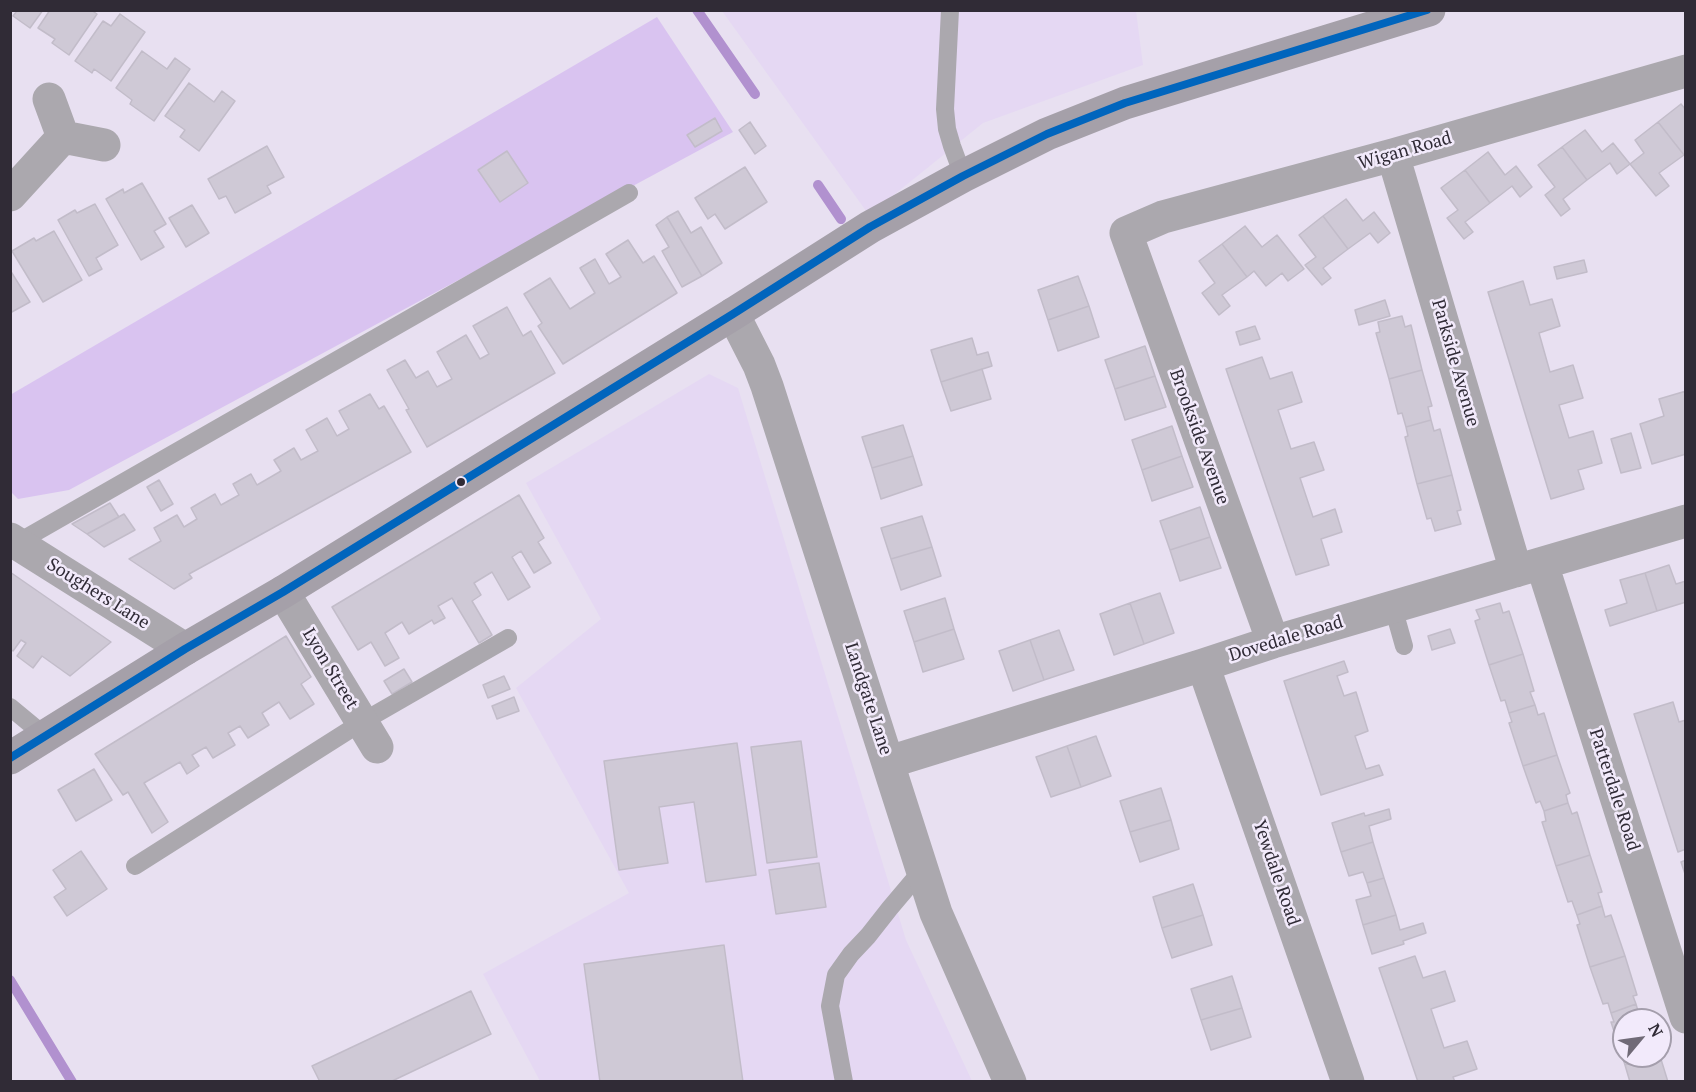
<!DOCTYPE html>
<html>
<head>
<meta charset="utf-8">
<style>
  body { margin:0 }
  #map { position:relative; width:1696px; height:1092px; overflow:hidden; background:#e8e0f1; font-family:"PT Serif",serif }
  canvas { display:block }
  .frame { position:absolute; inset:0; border:12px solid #302b36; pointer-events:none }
  .north { position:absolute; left:1612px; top:1008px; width:60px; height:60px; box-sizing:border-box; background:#f2eafb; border:2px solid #a49eac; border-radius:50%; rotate:61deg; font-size:16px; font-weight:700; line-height:24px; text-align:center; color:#302b36 }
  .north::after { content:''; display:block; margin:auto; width:21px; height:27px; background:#706a77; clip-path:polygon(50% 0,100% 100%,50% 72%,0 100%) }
</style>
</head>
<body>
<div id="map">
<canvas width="1696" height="1092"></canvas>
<div class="frame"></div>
<div class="north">N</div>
</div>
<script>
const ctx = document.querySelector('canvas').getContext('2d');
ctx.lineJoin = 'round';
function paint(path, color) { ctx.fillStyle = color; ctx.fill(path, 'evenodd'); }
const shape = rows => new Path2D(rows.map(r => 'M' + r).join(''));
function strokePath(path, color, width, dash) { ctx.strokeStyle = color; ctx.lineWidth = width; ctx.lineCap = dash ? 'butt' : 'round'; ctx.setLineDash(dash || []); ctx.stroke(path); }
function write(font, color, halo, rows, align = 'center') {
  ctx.font = font + ' "PT Serif",serif'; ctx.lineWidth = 5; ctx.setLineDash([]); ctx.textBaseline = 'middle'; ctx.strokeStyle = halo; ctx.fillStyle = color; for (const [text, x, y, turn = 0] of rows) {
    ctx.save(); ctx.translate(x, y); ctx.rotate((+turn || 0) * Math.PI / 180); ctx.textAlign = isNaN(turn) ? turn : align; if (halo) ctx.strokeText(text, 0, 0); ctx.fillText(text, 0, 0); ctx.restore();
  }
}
const built = shape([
  [722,11,1136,11,1143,65,983,123,869,215],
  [709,374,738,388,906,940,972,1081,540,1081,483,974,629,893,516,688,601,619,526,483]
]);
const green = shape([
  [657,17,733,132,69,490,18,499,11,492,10,395]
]);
const stream = shape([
  [697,10,755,94],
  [818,185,841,219],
  [10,980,72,1082]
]);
const building = shape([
  [13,10,43,10,30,28,13,16,16,12,13,10],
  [50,10,91,10,97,14,69,55,52,43,55,39,38,28,50,10],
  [120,14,145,32,111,81,94,69,92,73,75,61,103,21,111,26,120,14],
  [142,51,167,69,175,58,190,69,154,121,130,104,132,100,116,88,142,51],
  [189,83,214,102,222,91,235,101,199,151,180,137,185,130,165,116,189,83],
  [1681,104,1686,110,1686,153,1684,155,1658,122,1681,104],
  [715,118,722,131,695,147,687,135,715,118],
  [750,122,766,146,755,154,739,130,750,122],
  [1658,122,1684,155,1659,173,1669,186,1656,196,1630,164,1644,153,1635,140,1658,122],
  [1585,130,1602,152,1613,143,1630,164,1617,174,1610,163,1587,180,1562,147,1585,130],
  [267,146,284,177,267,186,271,193,235,213,226,196,219,199,208,179,267,146],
  [1562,147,1587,180,1563,199,1570,209,1561,216,1545,195,1555,187,1538,165,1562,147],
  [507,151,528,183,500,202,478,170,507,151],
  [1488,152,1505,175,1516,166,1532,187,1520,197,1512,186,1490,203,1465,170,1488,152],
  [745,167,767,202,725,229,715,214,708,219,695,198,745,167],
  [1465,170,1490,203,1465,222,1473,232,1464,239,1447,218,1458,210,1441,188,1465,170],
  [142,183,166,224,154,231,164,247,141,260,106,199,123,189,124,193,142,183],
  [1346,199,1363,221,1374,212,1390,233,1378,243,1370,233,1348,249,1323,216,1346,199],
  [95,204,118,245,96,258,102,269,89,276,58,220,75,210,77,213,95,204],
  [192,205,209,233,186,247,169,218,192,205],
  [678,211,691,233,701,227,722,263,702,276,667,217,678,211],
  [1323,216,1348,249,1323,268,1331,278,1322,285,1305,265,1316,257,1299,235,1323,216],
  [667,217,702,276,682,287,662,251,669,247,656,225,667,217],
  [1245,226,1262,247,1277,235,1304,269,1288,281,1282,273,1266,286,1254,271,1247,277,1222,244,1245,226],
  [54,231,82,280,43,302,12,251,34,238,36,241,54,231],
  [628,240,643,263,654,256,677,293,563,364,538,326,542,323,524,294,550,278,570,309,595,293,580,268,595,259,609,284,621,277,606,254,628,240],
  [1222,244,1247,277,1222,295,1230,306,1219,315,1202,293,1215,283,1199,261,1222,244],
  [1584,260,1587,272,1557,279,1554,267,1584,260],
  [10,270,30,302,10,313,10,270],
  [1078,276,1089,306,1048,320,1038,290,1078,276],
  [1523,281,1530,305,1552,299,1560,326,1539,333,1550,372,1573,365,1583,398,1559,405,1569,438,1593,431,1602,463,1578,470,1584,489,1551,499,1488,292,1523,281],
  [1385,300,1390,316,1359,325,1355,310,1385,300],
  [1089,306,1099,337,1058,351,1048,320,1089,306],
  [507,307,523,336,531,331,555,373,427,447,406,410,409,409,387,370,405,360,416,378,428,371,437,387,452,379,437,352,466,335,480,359,489,354,473,326,507,307],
  [1402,316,1405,327,1411,325,1422,370,1389,379,1376,333,1380,332,1378,322,1402,316],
  [1255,326,1260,339,1240,345,1236,332,1255,326],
  [972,338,977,355,988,352,992,366,941,382,931,350,972,338],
  [1145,346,1155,376,1115,389,1105,360,1145,346],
  [1262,357,1270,379,1292,372,1302,402,1278,410,1291,449,1314,442,1324,470,1300,478,1313,517,1335,509,1342,532,1321,539,1329,565,1296,575,1226,369,1262,357],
  [982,369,991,399,951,411,941,382,982,369],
  [1422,370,1432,406,1428,407,1431,420,1406,427,1402,413,1398,414,1389,379,1422,370],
  [1155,376,1166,407,1125,420,1115,389,1155,376],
  [1686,391,1686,454,1652,464,1640,424,1664,416,1659,399,1686,391],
  [370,394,379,409,384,406,411,452,189,574,192,578,174,589,129,559,161,541,154,528,177,515,184,527,197,519,191,508,215,494,221,505,239,495,233,484,251,474,257,485,281,471,274,460,294,448,301,460,318,451,306,430,327,418,337,436,349,429,339,411,370,394],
  [1431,420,1434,431,1440,429,1452,475,1417,484,1405,437,1408,436,1406,427,1431,420],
  [903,425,913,456,872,468,862,437,903,425],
  [1172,426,1182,456,1142,470,1132,440,1172,426],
  [1631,433,1641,468,1621,473,1611,439,1631,433],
  [913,456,922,485,881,499,872,468,913,456],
  [1182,456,1193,487,1152,501,1142,470,1182,456],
  [1452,475,1461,510,1457,511,1461,524,1435,531,1431,518,1427,519,1417,484,1452,475],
  [159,480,173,504,161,511,147,487,159,480],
  [519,495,544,538,538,542,551,563,534,573,521,551,512,557,530,587,508,600,492,572,474,583,481,595,472,601,492,635,479,643,452,598,438,606,445,618,434,624,432,620,409,634,402,622,385,633,399,658,385,666,371,642,358,650,332,607,519,495],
  [110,503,119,517,87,534,72,524,110,503],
  [1200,507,1210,537,1170,550,1160,521,1200,507],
  [124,514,135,530,104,547,87,534,124,514],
  [922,516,932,547,891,559,881,528,922,516],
  [1210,537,1221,568,1180,581,1170,550,1210,537],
  [932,547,941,576,901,590,891,559,932,547],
  [1669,565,1676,584,1686,581,1686,602,1657,611,1645,573,1669,565],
  [10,572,111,642,70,676,42,656,33,668,17,656,26,643,21,640,13,651,10,649,10,572],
  [1645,573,1657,611,1610,626,1605,610,1627,603,1620,580,1645,573],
  [1160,593,1174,633,1144,644,1130,603,1160,593],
  [945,598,954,629,914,642,904,611,945,598],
  [1130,603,1144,644,1114,655,1100,614,1130,603],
  [1500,603,1503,613,1509,611,1523,654,1489,665,1475,621,1480,619,1476,610,1500,603],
  [954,629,964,659,923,672,914,642,954,629],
  [1450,629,1455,643,1432,650,1428,636,1450,629],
  [1059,630,1074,670,1044,680,1030,640,1059,630],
  [286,636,311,677,301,684,314,704,290,719,279,702,262,713,269,725,248,738,240,726,228,733,235,745,213,758,206,747,192,755,199,766,187,774,180,762,144,783,168,822,152,833,128,792,123,795,95,754,286,636],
  [1030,640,1044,680,1013,691,999,651,1030,640],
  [1523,654,1534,691,1530,692,1535,705,1509,713,1505,700,1501,701,1489,665,1523,654],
  [1344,661,1348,672,1337,676,1344,696,1356,692,1368,731,1355,736,1366,769,1379,765,1383,775,1321,795,1284,681,1344,661],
  [404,669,412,682,392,694,384,681,404,669],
  [504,676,510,689,488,698,483,685,504,676],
  [514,697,519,711,497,719,492,706,514,697],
  [1673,702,1679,722,1686,720,1686,849,1678,852,1634,714,1673,702],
  [1535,705,1538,715,1544,713,1557,755,1523,766,1509,723,1512,722,1509,713,1535,705],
  [1096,736,1111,776,1081,787,1067,746,1096,736],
  [801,741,817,857,767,863,751,747,801,741],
  [737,743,756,875,706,882,694,802,659,807,668,863,619,870,604,761,737,743],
  [1067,746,1081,787,1051,797,1036,757,1067,746],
  [1557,755,1570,793,1566,795,1568,803,1544,811,1540,801,1536,803,1523,766,1557,755],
  [94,769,112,800,76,821,58,790,94,769],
  [1161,788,1171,820,1130,832,1120,801,1161,788],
  [1568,803,1572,814,1577,812,1590,855,1556,866,1542,822,1546,821,1544,811,1568,803],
  [1389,809,1391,819,1369,826,1373,842,1341,852,1332,823,1364,813,1365,816,1389,809],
  [1171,820,1179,849,1140,862,1130,832,1171,820],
  [1373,842,1384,878,1367,883,1363,872,1349,876,1341,852,1373,842],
  [81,851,107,889,67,916,54,897,66,889,53,870,81,851],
  [1590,855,1602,892,1598,893,1602,906,1577,915,1572,901,1568,902,1556,866,1590,855],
  [1686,860,1686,877,1681,862,1686,860],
  [819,863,826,907,776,914,769,870,819,863],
  [1384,878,1396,915,1363,925,1356,900,1371,896,1367,883,1384,878],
  [1193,884,1203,915,1162,928,1153,897,1193,884],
  [1602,906,1605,917,1611,915,1625,956,1590,967,1577,925,1580,924,1577,915,1602,906],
  [1203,915,1212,945,1172,958,1162,928,1203,915],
  [1396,915,1400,930,1423,923,1426,933,1403,941,1404,944,1372,954,1363,925,1396,915],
  [724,945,743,1082,600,1082,584,964,724,945],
  [1415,956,1423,978,1445,971,1455,1001,1431,1009,1444,1048,1467,1041,1477,1069,1453,1077,1455,1082,1418,1082,1379,968,1415,956],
  [1625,956,1637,995,1633,996,1636,1004,1611,1013,1608,1003,1603,1004,1590,967,1625,956],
  [1232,976,1242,1008,1201,1020,1191,989,1232,976],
  [471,991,491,1034,390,1082,320,1082,312,1066,471,991],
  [1636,1004,1639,1015,1645,1012,1648,1020,1624,1020,1624,1056,1651,1056,1625,1065,1611,1022,1614,1022,1611,1013,1636,1004],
  [1242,1008,1251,1037,1211,1050,1201,1020,1242,1008],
  [1651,1056,1660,1056,1668,1082,1630,1082,1625,1065,1651,1056]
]);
const lane = shape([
  [950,10,945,109,947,129,952,146,963,176],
  [17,543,629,193],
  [1393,607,1404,646],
  [10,707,45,736],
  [135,866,362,722,508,638],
  [844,1082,830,1006,836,975,851,954,868,936,890,908,923,869]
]);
const street = shape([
  [63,137,104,145],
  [1393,155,1516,571],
  [10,195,63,137,49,99],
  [733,314,759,365,767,386,936,913,1010,1082],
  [10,539,185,649],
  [1542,564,1686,1017],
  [283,592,377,747],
  [1273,642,1126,233,1163,217,1393,155,1686,71],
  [1203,665,1348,1082],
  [889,762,1203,665,1273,642,1686,521]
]);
const primary = shape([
  [10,758,185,649,283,592,733,314,870,227,963,176,1047,134,1125,103,1429,10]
]);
const bus1 = shape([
  [10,758,185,649,283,592,733,314,870,227,963,176,1047,134,1125,103,1427,10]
]);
const markers = [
  [461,482,5,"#302b36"]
];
const streetNames = [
  ["Wigan Road",1405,151,-16],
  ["Parkside Avenue",1455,363,74],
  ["Brookside Avenue",1199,437,70],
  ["Soughers Lane",98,594,32],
  ["Dovedale Road",1286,639,-17],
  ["Lyon Street",330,669,59],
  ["Landgate Lane",868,699,72],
  ["Patterdale Road",1614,790,72],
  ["Yewdale Road",1276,873,71]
];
paint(built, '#e5d8f3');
paint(green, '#d9c3f0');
strokePath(stream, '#b191cf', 10);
paint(building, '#cfc9d6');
strokePath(building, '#c2bcc9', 1.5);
strokePath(lane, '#aba8ae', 18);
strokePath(street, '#aba8ae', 33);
strokePath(primary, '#a5a0a9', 33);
strokePath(bus1, '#0065bd', 8);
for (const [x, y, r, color] of markers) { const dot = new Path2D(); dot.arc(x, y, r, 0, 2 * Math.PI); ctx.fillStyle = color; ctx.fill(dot); strokePath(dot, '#f2eafb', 2); }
write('18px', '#302b36', '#f2eafb', streetNames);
</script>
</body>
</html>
